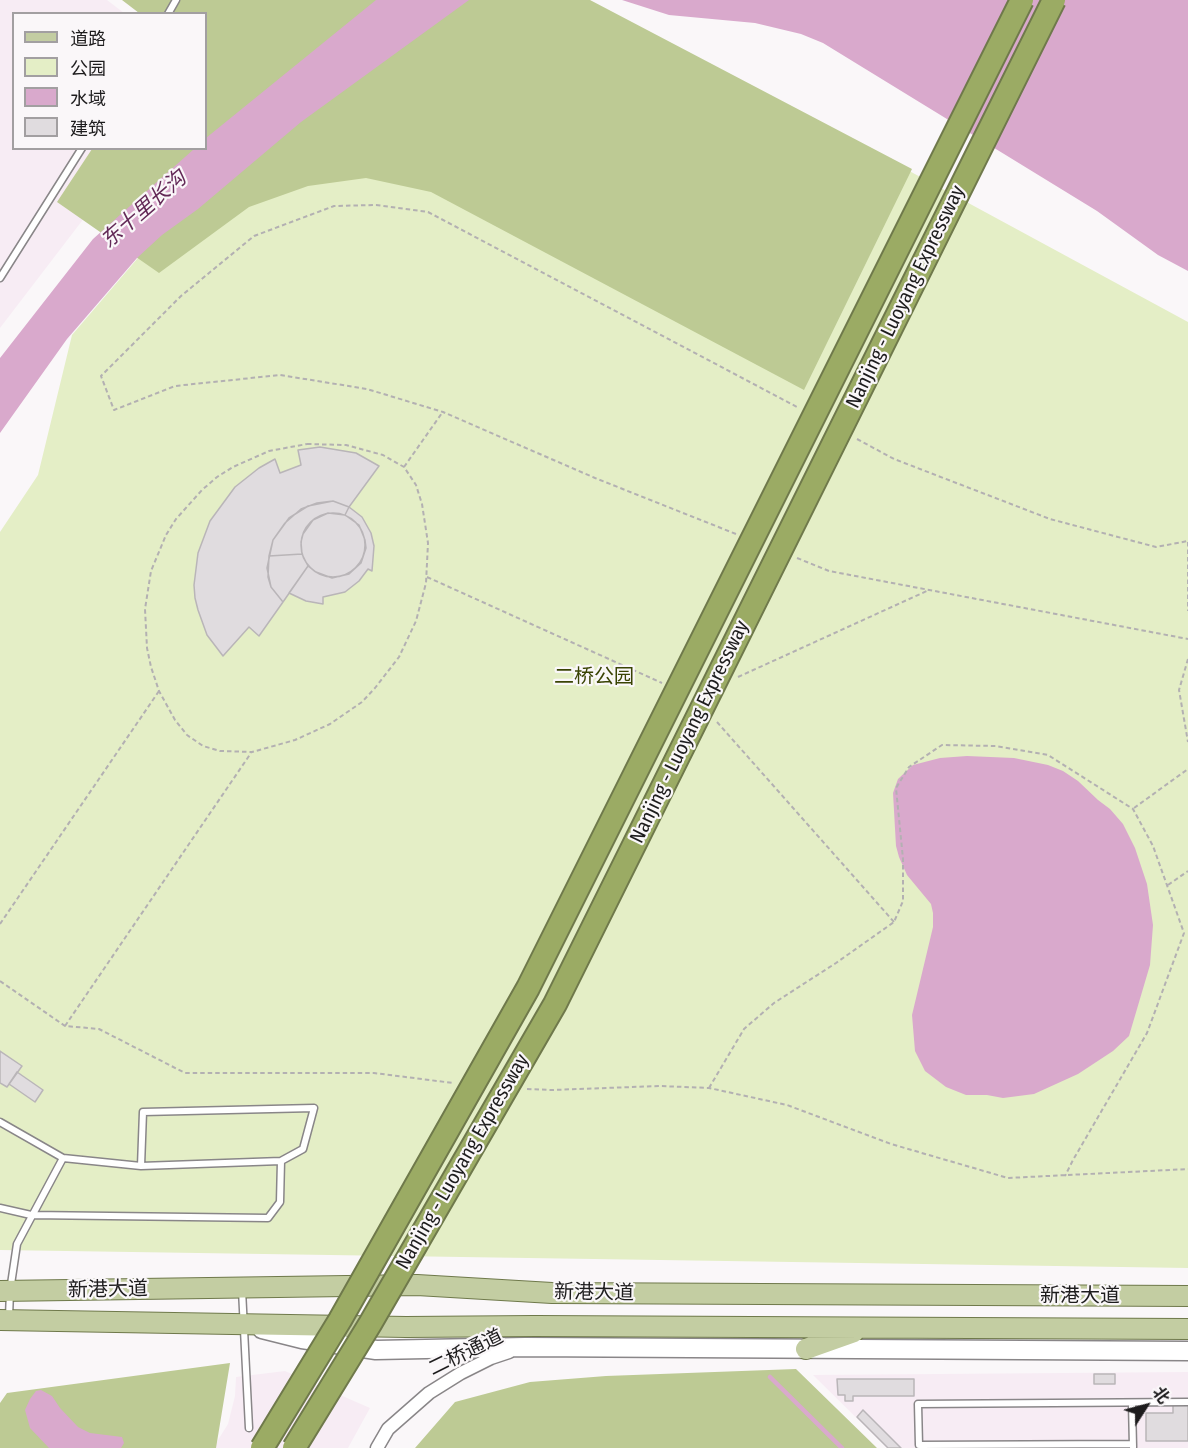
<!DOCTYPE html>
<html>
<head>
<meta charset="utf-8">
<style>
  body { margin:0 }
  #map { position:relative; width:1188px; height:1448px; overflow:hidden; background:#faf7f9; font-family:"Fira Sans Condensed","Noto Sans SC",sans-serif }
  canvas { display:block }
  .legend { position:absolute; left:12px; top:12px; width:195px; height:138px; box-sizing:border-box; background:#faf7f9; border:2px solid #a29fa1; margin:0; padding:8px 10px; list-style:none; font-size:18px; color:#1d1c1d }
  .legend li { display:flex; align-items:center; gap:12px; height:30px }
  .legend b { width:30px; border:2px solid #a29fa1 }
  .north { position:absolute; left:1116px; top:1376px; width:60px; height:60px; -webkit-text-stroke:4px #faf7f9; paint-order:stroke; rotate:54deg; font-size:16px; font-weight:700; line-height:24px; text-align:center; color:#1d1c1d }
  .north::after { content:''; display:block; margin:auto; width:21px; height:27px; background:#1d1c1d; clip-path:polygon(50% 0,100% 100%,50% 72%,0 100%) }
</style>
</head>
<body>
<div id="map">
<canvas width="1188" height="1448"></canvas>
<ul class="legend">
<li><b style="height:8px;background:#c3cda2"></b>道路</li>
<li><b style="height:16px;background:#e4eec6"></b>公园</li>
<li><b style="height:16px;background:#d9a9cc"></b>水域</li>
<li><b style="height:16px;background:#e0dcdf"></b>建筑</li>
</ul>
<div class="north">北</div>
</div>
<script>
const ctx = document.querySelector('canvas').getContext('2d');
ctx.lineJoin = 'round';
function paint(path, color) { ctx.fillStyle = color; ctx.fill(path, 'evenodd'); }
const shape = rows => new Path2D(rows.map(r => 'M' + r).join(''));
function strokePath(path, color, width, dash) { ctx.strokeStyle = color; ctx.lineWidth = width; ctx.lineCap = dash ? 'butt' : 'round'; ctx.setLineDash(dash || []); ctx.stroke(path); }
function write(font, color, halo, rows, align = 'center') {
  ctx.font = font + ' "Fira Sans Condensed","Noto Sans SC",sans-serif'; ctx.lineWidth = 4.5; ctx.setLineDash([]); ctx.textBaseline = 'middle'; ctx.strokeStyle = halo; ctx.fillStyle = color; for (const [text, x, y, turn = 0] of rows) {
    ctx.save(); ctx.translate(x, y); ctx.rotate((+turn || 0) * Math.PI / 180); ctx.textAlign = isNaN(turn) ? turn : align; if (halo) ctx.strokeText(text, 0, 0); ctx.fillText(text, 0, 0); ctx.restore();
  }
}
const built = shape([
  [0,0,107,0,124,13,14,14,14,148,137,149,0,328],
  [285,1371,370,1408,348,1448,213,1448,228,1424,235,1396,236,1377],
  [1188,1372,1188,1448,887,1448,813,1375]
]);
const green = shape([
  [782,102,1188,322,1188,1268,0,1250,0,532,38,475,72,335,191,196]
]);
const forest = shape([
  [122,0,590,0,912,169,804,390,431,192,366,178,308,186,249,207,159,273,57,202,92,149,206,148,206,14,139,13],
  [230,1363,216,1448,0,1448,0,1403,7,1393],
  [796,1369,877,1448,415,1448,455,1402,530,1382,606,1376]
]);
const water = shape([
  [376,0,469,0,301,122,198,209,162,235,137,258,67,339,0,433,0,358,93,239,194,149,206,148,206,138],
  [622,0,1188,0,1188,271,1158,255,1097,211,823,43,801,34,755,23,669,15],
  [967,756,1014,758,1048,765,1063,771,1078,781,1098,800,1110,809,1123,824,1135,848,1147,884,1153,925,1150,965,1129,1036,1113,1051,1078,1074,1034,1094,1003,1098,987,1095,966,1095,946,1087,925,1071,915,1051,912,1015,933,927,933,913,931,904,907,875,899,857,896,846,893,793,898,779,913,765,940,758],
  [41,1390,52,1396,60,1408,78,1427,90,1433,122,1437,124,1443,121,1448,49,1448,30,1428,25,1410,30,1399,36,1391]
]);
const stream = shape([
  [770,1377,842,1448]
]);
const building = shape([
  [320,447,356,453,379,466,349,507,333,501,317,503,301,509,285,523,273,540,267,568,271,587,283,602,259,636,249,627,223,656,207,635,198,610,195,598,194,585,198,553,210,521,235,487,259,468,275,459,280,473,301,465,298,450,320,447],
  [333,501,349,507,345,515,328,513,313,520,303,534,301,542,302,554,269,556,273,540,289,518,308,506,333,501],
  [349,507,362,517,371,533,374,546,372,571,368,569,359,581,345,592,323,597,323,604,306,601,289,593,308,566,316,572,332,578,349,574,361,563,366,548,365,540,359,525,345,515,349,507],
  '301 545a32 32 0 1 1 64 0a32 32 0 1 1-64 0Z',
  [302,554,308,566,283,602,271,587,268,577,269,556,302,554],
  [0,1051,22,1066,7,1087,0,1083,0,1051],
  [17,1072,43,1090,35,1102,9,1084,17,1072],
  [1094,1374,1115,1374,1115,1384,1094,1384,1094,1374],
  [837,1379,914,1379,914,1396,853,1396,853,1401,845,1401,845,1395,838,1395,837,1379],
  [1173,1404,1188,1404,1188,1441,1146,1441,1146,1413,1173,1413,1173,1404],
  [863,1410,901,1448,888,1448,857,1417,863,1410]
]);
const path = shape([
  [857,439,894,459,1050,519,1156,547,1188,541],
  [307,444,346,445,383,455,404,467,416,485,422,504,428,543,426,583,416,621,399,657,375,688,362,702,330,724,295,740,252,752,220,751,203,746,187,735,175,720,159,691,151,667,147,648,145,609,151,571,166,535,176,519,202,490,217,477,233,467,269,451,307,444],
  [404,467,442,413],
  [736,534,595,478,443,412,367,389,280,375,175,386,114,410,101,376,181,296,254,236,334,206,376,205,428,212,799,408],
  [1188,542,1188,611],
  [797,558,829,571,1188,639],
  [427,577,662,683],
  [1188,659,1179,690,1188,742],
  [738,677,929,590],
  [717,722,894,922],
  [1134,808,1188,769],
  [1168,885,1188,871],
  [0,924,159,691],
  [0,981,65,1026,99,1029,185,1073,374,1073,453,1083],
  [65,1026,251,753],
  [709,1088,744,1029,774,1003,836,963,894,922,903,901,903,859,896,788,909,767,942,745,996,746,1048,755,1133,809,1153,846,1184,933,1147,1033,1073,1160,1065,1176],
  [527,1089,552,1090,660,1086,709,1088,787,1105,891,1144,1008,1178,1188,1169]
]);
const lane = shape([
  [168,14,176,0],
  [0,278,82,148],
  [0,1122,63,1158,141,1166,281,1161],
  [0,1208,31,1215,268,1218,280,1202,281,1161,303,1149,314,1108,143,1112,141,1166],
  [242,1290,249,1428],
  [9,1317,10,1291,17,1244,63,1158],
  [1132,1403,1133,1447],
  [1133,1444,919,1445,918,1404,1188,1402]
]);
const street = shape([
  [377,1448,388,1429,429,1393,461,1373,491,1358,509,1352]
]);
const secondary = shape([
  [262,1329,302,1339,376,1350,525,1347,1188,1351]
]);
const primary = shape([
  [0,1291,417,1285,552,1293,1188,1296],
  [0,1320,406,1327,535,1326,1188,1329],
  [806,1349,854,1332]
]);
const highwayBridge = shape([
  [262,1448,340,1320,528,988,1022,0],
  [294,1448,370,1324,555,1004,1054,0]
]);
const streetNames = [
  ["Nanjing - Luoyang Expressway",906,297,-64],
  ["Nanjing - Luoyang Expressway",690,732,-64],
  ["Nanjing - Luoyang Expressway",463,1162,-60],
  ["新港大道",108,1290,-1],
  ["新港大道",594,1293,1],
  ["新港大道",1080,1296],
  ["二桥通道",466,1353,-26]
];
const parkNames = [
  ["二桥公园",594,677]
];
const waterNames = [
  ["东十里长沟",144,210,-41]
];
paint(built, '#f7ecf4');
paint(green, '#e4eec6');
paint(forest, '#bdca94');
paint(water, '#d9a9cc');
strokePath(stream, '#d9a9cc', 4.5);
paint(building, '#e0dcdf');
strokePath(building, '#b9b5b8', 1.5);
strokePath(lane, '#898688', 9);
strokePath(street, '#898688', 15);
strokePath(secondary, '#898688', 21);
strokePath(primary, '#6f794b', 22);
strokePath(path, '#b3b0b2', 2, [4.5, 3]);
strokePath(lane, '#fff', 6);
strokePath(street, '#fff', 12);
strokePath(secondary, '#fff', 18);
strokePath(primary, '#c3cda2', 20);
strokePath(highwayBridge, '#6f794b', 26, []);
strokePath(highwayBridge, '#9bab64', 22);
write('20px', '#1d1c1d', '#faf7f9', streetNames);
write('20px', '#3a4404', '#faf7f9', parkNames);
write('italic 21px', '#632957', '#faf7f9', waterNames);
</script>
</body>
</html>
